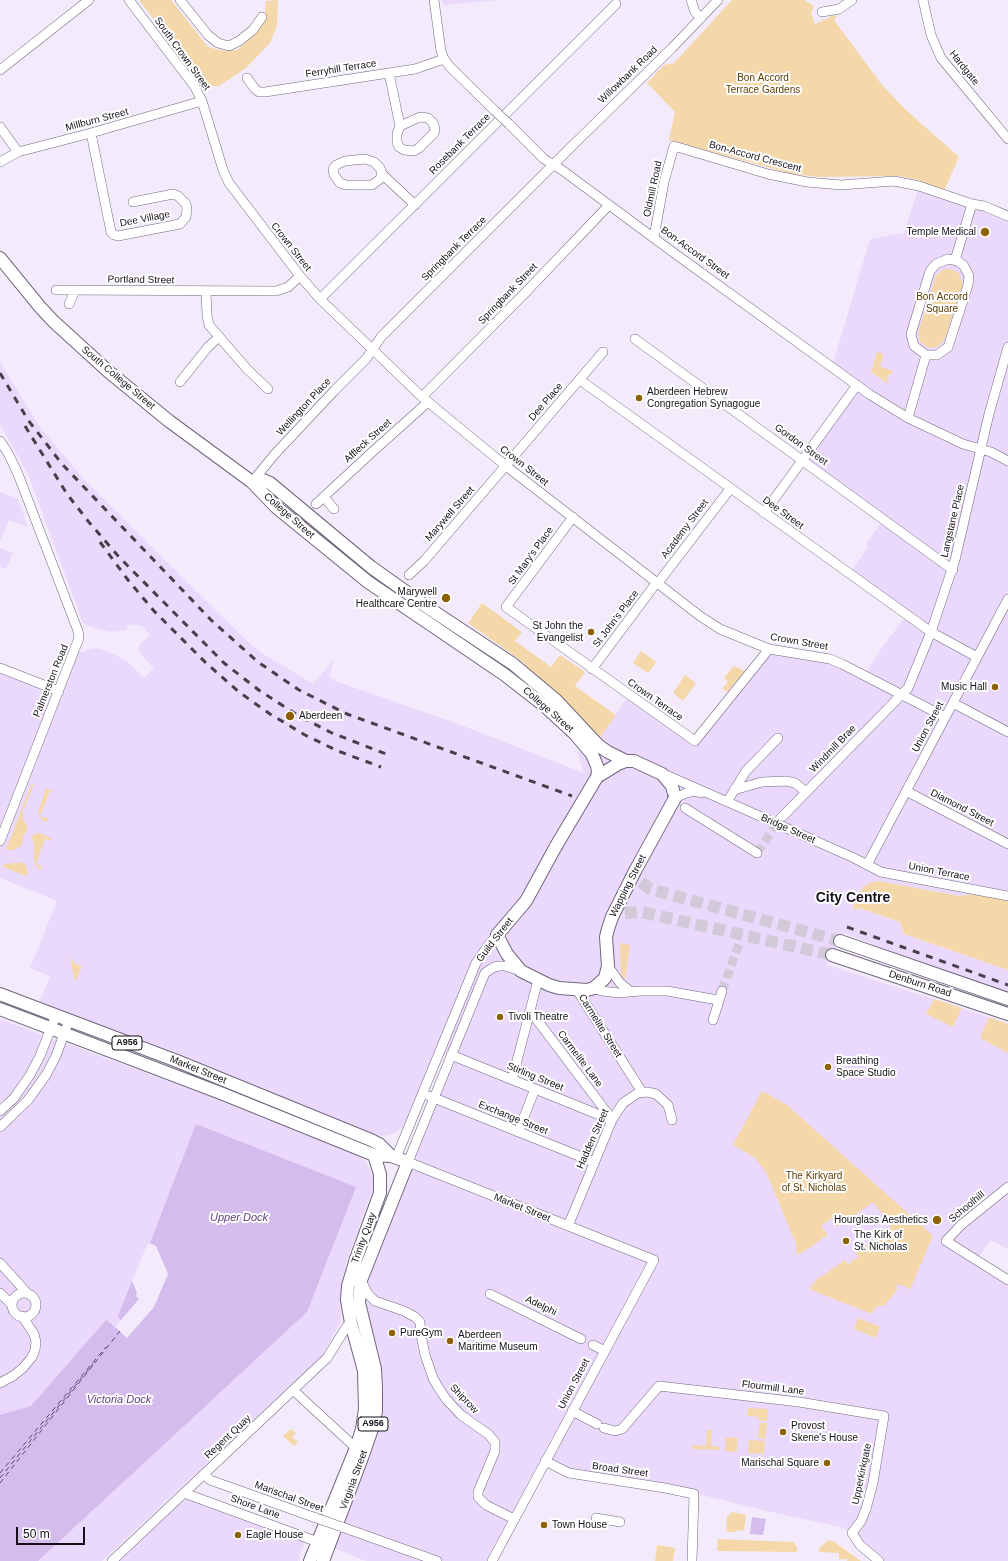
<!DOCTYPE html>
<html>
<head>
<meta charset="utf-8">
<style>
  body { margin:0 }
  #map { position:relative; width:1008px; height:1561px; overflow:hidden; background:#f3ebfb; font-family:Helvetica,sans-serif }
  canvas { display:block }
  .scale { position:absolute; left:16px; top:1527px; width:69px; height:18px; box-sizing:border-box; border:2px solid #151019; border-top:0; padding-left:5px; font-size:12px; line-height:14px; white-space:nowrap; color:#151019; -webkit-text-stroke:3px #fff; paint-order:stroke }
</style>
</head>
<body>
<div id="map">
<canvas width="1008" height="1561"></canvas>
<div class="scale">50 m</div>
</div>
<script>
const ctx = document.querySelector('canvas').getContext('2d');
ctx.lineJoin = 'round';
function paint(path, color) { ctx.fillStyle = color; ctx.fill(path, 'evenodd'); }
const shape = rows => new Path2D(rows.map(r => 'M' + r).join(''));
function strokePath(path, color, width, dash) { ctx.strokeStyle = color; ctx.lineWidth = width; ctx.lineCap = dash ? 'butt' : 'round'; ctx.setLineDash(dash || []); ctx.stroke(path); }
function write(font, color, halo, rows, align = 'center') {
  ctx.font = font + ' Helvetica,sans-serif'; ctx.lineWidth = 4; ctx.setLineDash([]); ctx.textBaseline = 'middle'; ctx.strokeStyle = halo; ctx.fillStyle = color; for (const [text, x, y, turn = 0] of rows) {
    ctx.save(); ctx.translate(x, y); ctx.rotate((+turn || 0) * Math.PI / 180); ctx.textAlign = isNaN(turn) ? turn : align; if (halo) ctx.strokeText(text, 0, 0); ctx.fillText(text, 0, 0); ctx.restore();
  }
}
const built = shape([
  [442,0,498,0,443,5],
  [919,186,1008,216,1008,900,974,894,959,896,878,881,863,887,852,907,859,908,900,922,904,934,1008,970,1008,992,892,952,844,933,827,965,962,1008,1008,1024,1008,1249,991,1240,978,1258,1008,1280,1008,1561,879,1561,852,1533,841,1527,766,1511,698,1494,603,1479,545,1461,496,1561,366,1561,329,1546,363,1455,366,1297,369,1273,451,1055,436,1050,404,1127,392,1134,382,1136,341,1128,56,1015,40,1001,50,976,30,968,57,901,0,878,0,668,58,692,77,650,84,653,86,650,96,648,107,651,125,660,144,677,154,669,139,652,140,644,150,635,142,626,128,624,127,630,110,632,88,626,83,623,28,474,0,425,0,362,39,426,81,476,201,596,249,643,265,655,313,684,334,659,329,677,335,681,453,722,584,773,577,753,600,737,629,695,695,741,769,649,808,655,864,675,881,649,905,617,848,575,869,546,866,544,884,519,803,460,857,385,829,364,834,361,836,353,870,239,904,233],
  [0,492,18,499,28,527,9,520,0,541],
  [0,548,13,553,6,569,0,567],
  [0,1019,203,1094,358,1156,366,1162,373,1175,374,1186,346,1263,341,1300,341,1321,323,1355,102,1561,0,1561],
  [184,1492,307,1536,298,1561,112,1561]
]);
const green = shape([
  [139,0,171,0,208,47,224,51,237,50,253,36,264,21,266,1,278,0,277,25,270,43,246,68,219,86,210,86,197,77],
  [732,0,804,0,814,6,811,13,815,24,834,15,836,18,834,20,882,85,906,110,959,157,944,191,918,180,898,176,820,177,793,174,669,140,675,112,647,83,664,65,674,63],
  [947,269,951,269,959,273,962,282,962,287,945,338,939,346,931,348,927,347,920,342,918,333,936,276,942,270],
  [877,352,884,354,880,366,892,371,891,375,888,375,887,380,889,381,888,384,871,372],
  [482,603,522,632,515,641,551,667,560,655,585,672,575,686,616,715,600,737,561,697,533,673,523,662,468,623],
  [641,651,656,662,648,673,633,663],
  [734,666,745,671,727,692,722,689,728,682,724,678],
  [685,675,696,683,683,701,673,693],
  [32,783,34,784,23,812,23,818,28,828,23,837,22,845,14,850,6,850],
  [46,788,57,793,50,791,40,816,48,819,47,822,42,820,38,812],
  [38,833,50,837,51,841,45,839,36,864,42,866,40,870,38,869,34,862,34,847,32,837,33,835],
  [24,862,28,872,26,876,3,867,5,864],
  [878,881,959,896,974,894,1008,900,1008,970,904,934,900,922,859,908,856,910,852,908,863,887,872,882],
  [620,943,630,945,625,980,621,975],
  [70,956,74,963,82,966,75,982],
  [934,999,962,1008,953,1027,926,1014],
  [989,1017,1008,1024,1008,1053,980,1038],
  [762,1091,787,1105,932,1235,932,1238,910,1290,909,1288,898,1284,896,1287,898,1289,885,1305,876,1307,872,1314,809,1289,817,1279,822,1276,823,1277,824,1275,828,1272,830,1273,829,1271,833,1268,836,1268,835,1267,839,1264,841,1264,840,1263,845,1260,848,1265,850,1263,850,1262,859,1257,856,1253,891,1228,881,1211,878,1209,873,1202,838,1227,832,1218,821,1226,828,1235,824,1238,822,1236,822,1239,818,1242,817,1240,817,1243,812,1246,811,1244,811,1247,806,1250,805,1248,805,1251,797,1255,796,1244,766,1172,755,1158,733,1145],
  [858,1318,880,1327,876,1338,854,1329],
  [748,1408,768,1409,767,1421,758,1420,758,1417,747,1416],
  [760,1423,767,1423,765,1439,758,1438],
  [291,1429,296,1433,292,1437,298,1442,294,1446,283,1436],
  [707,1430,712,1430,711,1446,720,1447,720,1450,692,1449,693,1445,706,1446],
  [726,1437,738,1438,737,1452,725,1451],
  [749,1440,765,1441,764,1454,748,1453],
  [732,1512,746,1515,744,1531,736,1530,735,1532,728,1532,726,1530,727,1517],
  [718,1539,793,1542,797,1547,797,1552,717,1551],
  [828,1540,833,1541,861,1561,847,1561,847,1559,839,1559,839,1553,819,1552,819,1548],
  [657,1545,675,1548,673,1561,655,1561]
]);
const water = shape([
  [196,1124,356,1187,307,1312,38,1561,0,1561,0,1415,31,1406,106,1320,115,1327,121,1321,118,1316,132,1281,150,1243],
  [752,1517,766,1519,763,1535,750,1534]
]);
const pier = shape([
  [150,1243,156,1246,168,1274,154,1307,127,1338,115,1327,139,1299,136,1296,137,1293,132,1281,147,1245]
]);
const ferry = shape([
  [0,1473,106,1347],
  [0,1478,93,1364],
  [0,1483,120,1331]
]);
const minorTunnel = shape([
  [757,853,780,819],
  [722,991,739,944]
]);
const majorTunnel = shape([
  [641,882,650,889,840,941],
  [625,913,641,912,832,955]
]);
const minor = shape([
  [129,0,195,87,202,101,223,170,229,183,300,276,320,299,422,397,506,466,700,616,720,629,769,649,830,659,842,664,945,717],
  [180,0,208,35,218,43,229,46,239,41,253,30,262,17],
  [434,0,441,51,444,59,450,67,494,110],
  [691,0,695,12,701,18],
  [923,0,931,35,941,58,1008,139],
  [822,12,839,9,852,0],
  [0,70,89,0],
  [389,73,400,126],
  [247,78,255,89,259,92,265,92,415,69,444,59],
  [420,117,428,118,433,123,435,129,434,133,419,148,414,151,404,150,399,147,397,142,397,134,400,126,420,117],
  [509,124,544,159,562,170,674,253,869,394,908,418,963,444,991,452,1008,461],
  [0,127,18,152],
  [91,133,111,232,114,235,118,236,180,224,186,217,187,209,186,204,178,196,173,194,133,202],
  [365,159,374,162,380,168,382,174,380,179,372,185,346,185,340,183,334,175,333,169,336,165,345,161,365,159],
  [0,162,18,152,91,133,202,101],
  [382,174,415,205],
  [654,237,664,182,674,146,768,174,807,182,841,185,894,181,919,186,972,204,984,206,1008,216],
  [948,259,958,261,964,266,969,276,968,285,948,347,937,355,926,355,914,346,911,334,930,271,936,264,948,259],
  [955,260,972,204],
  [56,290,276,291,288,287,300,276],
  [206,292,207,315,209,325,247,369,268,389],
  [320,299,616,4],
  [69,304,75,291],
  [635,339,953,570],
  [580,380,931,632,977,657],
  [180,382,208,347,219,337],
  [422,397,525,293,609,205],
  [908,418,926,355],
  [0,441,8,453,18,474,78,631,79,638,0,841],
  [252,482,274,455,335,390,366,359,381,337,567,151,672,48,718,0],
  [324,497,334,509],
  [316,504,370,454,428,402],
  [764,513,857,385],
  [573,517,506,607,695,741,769,649],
  [409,575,424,561,603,352],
  [658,583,730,489],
  [0,668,59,691],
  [592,669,657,582],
  [953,703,1008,732],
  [664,774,771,821],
  [734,790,762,782,786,781,795,783,806,792],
  [906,791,1008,844],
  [675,798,686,793,695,791,701,793],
  [727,802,746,771,778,738],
  [685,808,757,853],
  [780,819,908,688,931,632,955,560,989,414,1008,347],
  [782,826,854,858,881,872,1008,896],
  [867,865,1008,599],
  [608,966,620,983,630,991],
  [594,988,602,991,619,993,640,991,667,991,718,1000],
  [577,990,642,1092],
  [531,1012,611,1118],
  [713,1020,722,991],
  [451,1055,612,1120],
  [512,1080,538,980],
  [429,1096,594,1162],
  [0,1111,14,1098,30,1075,40,1056,56,1015],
  [0,1127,28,1100,46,1075,56,1056,69,1020],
  [518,1132,535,1089],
  [396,1158,476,963,487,947,497,935],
  [1008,1187,961,1225,946,1241,1008,1280],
  [568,1226,612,1120,623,1103,638,1093,647,1092,656,1094,668,1105,672,1120],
  [0,1263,27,1293],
  [361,1280,368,1294,375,1301,404,1311,415,1317,420,1322,421,1335,425,1355,433,1378,438,1387,446,1399,461,1415,488,1434,495,1442,495,1451,478,1492,478,1497,486,1505,514,1519],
  [0,1293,12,1305],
  '12 1305a12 12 0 1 1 24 0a12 12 0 1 1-24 0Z',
  [490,1294,581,1339],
  [593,1345,605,1351],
  [0,1383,13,1376,23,1368,32,1357,35,1350,36,1342,34,1334,22,1316],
  [293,1390,356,1448],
  [572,1411,597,1424],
  [604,1428,615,1431,622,1429,659,1386,799,1402,884,1416,873,1483,866,1509,861,1521,852,1533,860,1545,879,1561],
  [545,1461,569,1473,665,1488,694,1494,692,1561],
  [204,1474,210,1480,316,1518],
  [184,1493,318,1542],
  [596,1518,620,1522],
  [342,1527,437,1561],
  [112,1561,327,1358,347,1326,351,1323],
  [492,1561,654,1260,408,1162,485,973,494,967,499,966,505,966,521,971]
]);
const major = shape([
  [0,258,40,307,53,321,109,372,169,421,252,482,276,507,368,582,505,675,546,707,574,733,592,754,597,766,598,771,597,777],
  [252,482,263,480,270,483,371,567,430,609,513,664,556,700,599,746,608,752,626,761],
  [597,777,618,764,626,761,634,761,662,774,672,786,675,798],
  [556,846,526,901,497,935,507,954,521,971,549,985,559,988,587,990,594,988,605,978,608,966,606,937,608,929,612,917,635,871],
  [840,941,1008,999],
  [832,955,1008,1014],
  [0,994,177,1061,371,1140,379,1144,391,1156],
  [0,1009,223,1094,374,1155,391,1156,408,1162,361,1280,359,1303,375,1369,376,1387,376,1411,373,1426,363,1455,323,1561],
  [310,1561,356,1448,362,1429,365,1409,364,1371,351,1323,347,1300,348,1286,356,1259,380,1193,380,1174,374,1155]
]);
const rail = shape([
  [0,373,28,420,62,464,211,620,258,662,299,690,347,714,572,796],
  [25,426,67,494,88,521,119,557,224,663,260,691,299,716,332,733,386,754],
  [100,542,128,580,154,611,206,663,239,692,270,714,305,735,338,751,381,767],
  [847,927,1008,985]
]);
const minorBridge = shape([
  [494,110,509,124],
  [771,821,782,826],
  [316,1518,342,1527]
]);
const majorBridge = shape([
  [556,846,597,777],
  [635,871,675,798]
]);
const markers = [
  [985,232,5,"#8c6204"],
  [639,398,4,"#8c6204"],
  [446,598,5,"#8c6204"],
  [591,632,4,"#8c6204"],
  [995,687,4,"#8c6204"],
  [290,716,5,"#8c6204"],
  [500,1017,4,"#8c6204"],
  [828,1067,4,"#8c6204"],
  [937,1220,5,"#8c6204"],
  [846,1241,4,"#8c6204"],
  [392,1333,4,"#8c6204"],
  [450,1341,4,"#8c6204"],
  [783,1432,4,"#8c6204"],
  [827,1463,4,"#8c6204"],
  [544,1525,4,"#8c6204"],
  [238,1535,4,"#8c6204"]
];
const shields = [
  [127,1043,30],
  [373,1424,30]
];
const shieldNames = [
  ["A956",127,1043],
  ["A956",373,1424]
];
const streetNames = [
  ["South Crown Street",182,54,54],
  ["Hardgate",964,68,51],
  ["Ferryhill Terrace",341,69,-9],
  ["Willowbank Road",628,75,-44],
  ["Millburn Street",97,120,-15],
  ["Rosebank Terrace",460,144,-45],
  ["Bon-Accord Crescent",755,157,15],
  ["Oldmill Road",653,189,-78],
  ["Dee Village",145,219,-11],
  ["Crown Street",291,247,52],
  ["Springbank Terrace",454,249,-45],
  ["Bon-Accord Street",695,253,36],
  ["Portland Street",141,280,1],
  ["Springbank Street",508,294,-46],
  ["South College Street",118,378,40],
  ["Dee Place",546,402,-49],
  ["Wellington Place",304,407,-47],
  ["Affleck Street",368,441,-42],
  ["Gordon Street",801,445,36],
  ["Crown Street",524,466,38],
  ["Dee Street",783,513,36],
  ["Marywell Street",450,514,-49],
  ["College Street",289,516,41],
  ["Langstane Place",953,521,-77],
  ["Academy Street",685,529,-53],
  ["St Mary's Place",531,556,-54],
  ["St John's Place",616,619,-53],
  ["Crown Street",799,642,10],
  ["Palmerston Road",51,681,-68],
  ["Crown Terrace",655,700,35],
  ["College Street",548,710,41],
  ["Union Street",928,727,-62],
  ["Windmill Brae",833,749,-46],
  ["Diamond Street",962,808,27],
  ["Bridge Street",788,829,24],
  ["Union Terrace",939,872,11],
  ["Wapping Street",628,886,-63],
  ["Guild Street",495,940,-52],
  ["Denburn Road",920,984,18],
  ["Carmelite Street",600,1026,58],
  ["Carmelite Lane",580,1059,53],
  ["Market Street",198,1070,22],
  ["Stirling Street",535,1077,22],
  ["Exchange Street",513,1118,22],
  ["Hadden Street",593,1139,-66],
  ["Schoolhill",967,1207,-40],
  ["Market Street",522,1208,22],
  ["Trinity Quay",364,1238,-70],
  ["Adelphi",541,1306,26],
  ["Union Street",574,1384,-62],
  ["Flourmill Lane",773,1388,7],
  ["Shiprow",464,1399,46],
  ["Regent Quay",228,1437,-43],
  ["Broad Street",620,1470,8],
  ["Upperkirkgate",862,1474,-78],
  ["Virginia Street",354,1480,-70],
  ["Marischal Street",289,1497,20],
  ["Shore Lane",255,1507,20]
];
const parkNames = [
  ["Bon Accord",763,78],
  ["Terrace Gardens",763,90],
  ["Bon Accord",942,297],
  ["Square",942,309],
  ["The Kirkyard",814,1176],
  ["of St. Nicholas",814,1188]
];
const poiNames = [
  ["Temple Medical",976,232,"right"],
  ["Aberdeen Hebrew",647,392],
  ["Congregation Synagogue",647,404],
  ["Marywell",437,592,"right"],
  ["Healthcare Centre",437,604,"right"],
  ["St John the",583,626,"right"],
  ["Evangelist",583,638,"right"],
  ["Music Hall",987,687,"right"],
  ["Aberdeen",299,716],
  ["Tivoli Theatre",508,1017],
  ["Breathing",836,1061],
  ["Space Studio",836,1073],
  ["Hourglass Aesthetics",928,1220,"right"],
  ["The Kirk of",854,1235],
  ["St. Nicholas",854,1247],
  ["PureGym",400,1333],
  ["Aberdeen",458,1335],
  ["Maritime Museum",458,1347],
  ["Provost",791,1426],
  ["Skene's House",791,1438],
  ["Marischal Square",819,1463,"right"],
  ["Town House",552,1525],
  ["Eagle House",246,1535]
];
const waterNames = [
  ["Upper Dock",239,1218],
  ["Victoria Dock",119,1400]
];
const districtNames = [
  ["City Centre",853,898]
];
paint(built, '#ead9fc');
paint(green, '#f5d8a9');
paint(water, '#d4bcec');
paint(pier, '#f3ebfb');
strokePath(ferry, '#62427d', 1, [5, 4]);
strokePath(minorTunnel, '#d2cad9', 9, [9, 4.5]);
strokePath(majorTunnel, '#d2cad9', 12, [12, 6]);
strokePath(minor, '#71667e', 10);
strokePath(major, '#71667e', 14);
strokePath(minor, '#fff', 9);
strokePath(major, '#fff', 12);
strokePath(rail, '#46404a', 3, [7, 7]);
strokePath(minorBridge, '#71667e', 10, []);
strokePath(majorBridge, '#71667e', 14, []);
strokePath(minorBridge, '#fff', 9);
strokePath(majorBridge, '#fff', 12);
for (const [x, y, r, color] of markers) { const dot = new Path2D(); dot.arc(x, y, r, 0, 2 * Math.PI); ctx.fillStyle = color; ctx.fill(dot); strokePath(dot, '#fff', 1.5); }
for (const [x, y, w] of shields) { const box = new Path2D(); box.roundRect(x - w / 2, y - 7, w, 14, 3); ctx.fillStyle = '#fff'; ctx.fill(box); strokePath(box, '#151019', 1); }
write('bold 9px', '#151019', null, shieldNames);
write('10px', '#151019', '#fff', streetNames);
write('10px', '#5a3d00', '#fff', parkNames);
write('10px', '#151019', '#fff', poiNames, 'left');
write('italic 11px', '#62427d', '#fff', waterNames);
write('bold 14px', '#151019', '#fff', districtNames);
</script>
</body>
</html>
